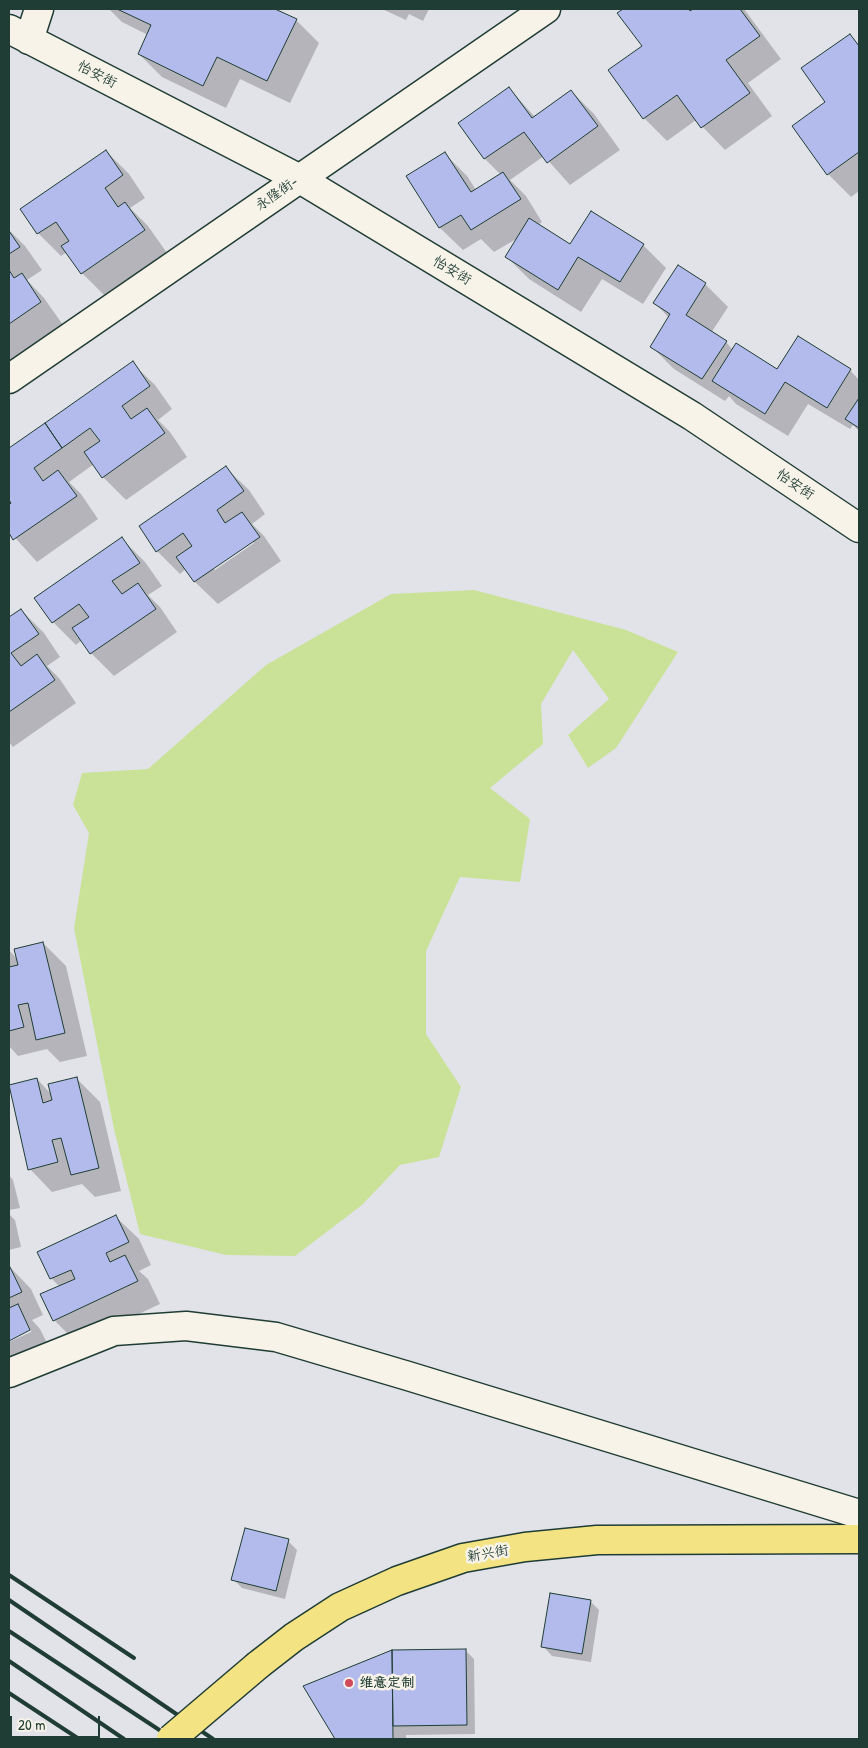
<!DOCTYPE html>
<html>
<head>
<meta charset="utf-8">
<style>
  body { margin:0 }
  #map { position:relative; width:868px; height:1748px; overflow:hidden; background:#e2e2e9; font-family:"Patrick Hand",sans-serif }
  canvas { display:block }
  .frame { position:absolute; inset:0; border:10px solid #1f3d34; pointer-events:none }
  .scale { position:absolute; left:10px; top:1716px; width:90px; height:22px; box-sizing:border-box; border:2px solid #1f3d34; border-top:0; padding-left:6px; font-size:15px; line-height:18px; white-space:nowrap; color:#1f3d34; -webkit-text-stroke:4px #f7f3e8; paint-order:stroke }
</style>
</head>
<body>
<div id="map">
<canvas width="868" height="1748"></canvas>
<div class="frame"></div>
<div class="scale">20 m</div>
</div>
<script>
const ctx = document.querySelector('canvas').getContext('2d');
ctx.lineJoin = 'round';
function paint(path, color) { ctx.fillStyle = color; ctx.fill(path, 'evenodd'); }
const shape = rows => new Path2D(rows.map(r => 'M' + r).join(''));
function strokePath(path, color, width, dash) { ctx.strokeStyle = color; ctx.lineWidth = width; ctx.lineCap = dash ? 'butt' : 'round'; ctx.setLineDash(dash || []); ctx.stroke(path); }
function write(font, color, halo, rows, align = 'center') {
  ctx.font = font + ' "Patrick Hand","LXGW WenKai TC",sans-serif'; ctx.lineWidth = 5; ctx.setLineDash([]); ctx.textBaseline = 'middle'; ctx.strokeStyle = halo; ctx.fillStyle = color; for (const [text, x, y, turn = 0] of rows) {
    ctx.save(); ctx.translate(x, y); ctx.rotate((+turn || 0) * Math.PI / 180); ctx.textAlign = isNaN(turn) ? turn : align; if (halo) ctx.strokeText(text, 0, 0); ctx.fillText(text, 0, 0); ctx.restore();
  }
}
const green = shape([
  [474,590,626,630,678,652,616,748,588,768,568,735,609,699,573,650,541,704,543,744,490,788,530,819,520,882,460,877,426,951,426,1034,461,1087,439,1157,400,1165,362,1205,295,1256,226,1255,140,1234,114,1129,74,928,89,833,73,805,82,773,148,769,266,665,391,594]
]);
const shadow = shape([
  [109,9,272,9,296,20,319,43,290,103,240,79,226,108,162,77,139,54,148,35,122,22],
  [382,9,429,9,423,21,409,14,406,20],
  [625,9,744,9,781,59,748,83,772,116,725,150,696,120,667,141,644,118,643,46,619,13],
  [850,35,859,45,859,191,851,197,828,174,827,102],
  [509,88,535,117,571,91,594,114,620,150,570,185,544,156,510,180,526,196,542,222,538,225,571,245,643,245,666,268,643,304,602,279,581,312,529,279,506,256,518,238,494,252,481,239,463,250,440,228,408,176,444,153,467,176,476,190,501,175,485,159,460,123],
  [106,151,129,174,145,198,130,208,148,226,167,253,105,296,82,273,67,252,61,256,38,233,21,209],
  [9,230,25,246,42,270,27,280,44,298,63,325,9,362],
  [705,284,728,307,711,333,726,342,733,350,777,371,850,370,859,380,859,431,853,425,850,429,808,404,788,436,736,404,729,396,725,401,674,369,651,346,669,318,655,303],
  [132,363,155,385,172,409,158,420,170,432,187,457,126,500,103,477,94,464,69,482,81,494,98,519,37,562,9,531,9,450],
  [226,468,249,490,265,514,252,524,264,536,281,561,218,604,195,582,186,569,180,574,157,551],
  [252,541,254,543,215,570,213,568],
  [122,539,145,562,162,586,148,595,160,607,177,632,114,676,91,653,82,640,76,645,53,622,36,598],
  [21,610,44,633,60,657,47,666,59,678,76,703,13,747,9,742,9,619],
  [43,943,66,966,87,1056,60,1062,47,1049,18,1056,9,1046,9,950,18,960],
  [37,1079,52,1095,77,1079,100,1102,121,1191,95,1197,82,1184,52,1192,30,1169],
  [9,1175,13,1180,20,1208,9,1210],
  [9,1214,15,1220,21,1247,9,1250],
  [116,1217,139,1239,151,1265,139,1271,148,1279,160,1304,77,1343,54,1320,60,1287,52,1279,39,1253],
  [9,1266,31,1289,43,1315,32,1320,40,1329,52,1353,9,1374,9,1342,31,1332,30,1329,9,1339],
  [288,1541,297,1550,285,1599,242,1588,233,1579],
  [590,1601,599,1610,591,1662,552,1656,543,1646],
  [465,1650,474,1659,475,1734,406,1735,406,1739,337,1739,305,1687,392,1651]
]);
const building = shape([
  [117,9,275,9,297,19,267,81,217,57,203,86,138,54,151,25,117,9],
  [623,9,689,9,690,11,693,9,740,9,760,36,726,60,750,93,701,128,677,95,643,119,608,70,642,46,617,13,623,9],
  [850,34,859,46,859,152,827,175,792,126,825,102,801,68,850,34],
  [509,87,532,118,571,90,598,126,547,163,524,132,484,159,458,123,509,87],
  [106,150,123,175,105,188,118,207,125,202,145,230,81,274,61,246,69,241,56,222,37,234,20,209,106,150],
  [445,152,471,192,503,172,521,199,471,230,461,215,439,228,406,176,445,152],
  [591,211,644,244,620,282,578,257,558,290,505,257,529,218,570,244,591,211],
  [9,231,20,247,9,254,9,231],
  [678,265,706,283,686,315,727,341,702,379,650,347,670,314,653,303,678,265],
  [9,270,14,278,22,273,41,302,9,324,9,270],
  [798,336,851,369,827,408,785,382,765,414,712,381,736,343,777,369,798,336],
  [133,361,150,386,122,406,131,419,147,408,165,433,102,478,84,452,100,441,90,428,62,448,45,423,133,361],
  [859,398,859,428,845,419,859,398],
  [45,423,62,448,34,468,43,481,58,470,77,496,13,540,9,533,9,505,11,503,9,500,9,448,45,423],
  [226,466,244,491,217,510,225,523,242,512,260,537,194,582,176,557,192,546,183,533,156,552,139,526,226,466],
  [122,537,140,563,112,581,122,594,138,583,156,609,90,654,72,628,89,617,79,604,52,623,34,598,122,537],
  [21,609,39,634,11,653,21,666,37,654,55,680,9,712,9,617,21,609],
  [43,942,65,1033,36,1040,28,1003,18,1005,24,1027,9,1031,9,965,9,967,18,965,14,949,43,942],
  [77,1077,99,1168,71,1175,61,1138,52,1140,58,1162,28,1170,9,1085,37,1078,43,1103,52,1100,48,1084,77,1077],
  [116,1215,129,1242,106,1253,110,1262,125,1255,138,1281,53,1321,40,1294,75,1279,71,1270,50,1279,37,1252,116,1215],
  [9,1265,22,1292,9,1298,9,1265],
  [18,1304,30,1330,9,1341,9,1308,18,1304],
  [245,1528,289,1539,276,1591,231,1580,245,1528],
  [550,1593,591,1600,582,1654,541,1647,550,1593],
  [466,1649,467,1725,393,1726,392,1650,466,1649],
  [392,1650,393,1739,335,1739,303,1686,392,1650]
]);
const minor = shape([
  [9,29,300,179,692,416,859,528],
  [29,40,39,9],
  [9,379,546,9],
  [9,1373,114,1331,186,1326,276,1337,408,1376,859,1514]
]);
const major = shape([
  [258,1665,294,1637,340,1607,397,1581,463,1558,525,1547,597,1540,859,1539]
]);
const rail = shape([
  [9,1575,134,1658],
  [9,1600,213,1739],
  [9,1631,173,1739],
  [9,1661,124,1739],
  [9,1693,79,1739]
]);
const majorBridge = shape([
  [171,1739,258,1665]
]);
const markers = [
  [349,1683,5,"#d1495b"]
];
const streetNames = [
  ["怡安街",97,75,27],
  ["永隆街-",277,194,-35],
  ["怡安街",452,271,31],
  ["怡安街",795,485,34],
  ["新兴街",488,1554,-10]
];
const poiNames = [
  ["维意定制",359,1683]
];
paint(green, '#cae298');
paint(shadow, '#0003');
paint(building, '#b2bbeb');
strokePath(building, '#1f3d34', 1);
strokePath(minor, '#1f3d34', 31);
strokePath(major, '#1f3d34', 31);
strokePath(minor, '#f7f3e8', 28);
strokePath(major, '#f4e382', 28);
strokePath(rail, '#1f3d34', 4);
strokePath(majorBridge, '#1f3d34', 31, []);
strokePath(majorBridge, '#f4e382', 28);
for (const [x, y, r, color] of markers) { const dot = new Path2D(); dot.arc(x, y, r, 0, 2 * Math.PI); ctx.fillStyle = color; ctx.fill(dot); strokePath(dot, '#f7f3e8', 2); }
write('14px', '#1f3d34', '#f7f3e8', streetNames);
write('bold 14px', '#1f3d34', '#f7f3e8', poiNames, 'left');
</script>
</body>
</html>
